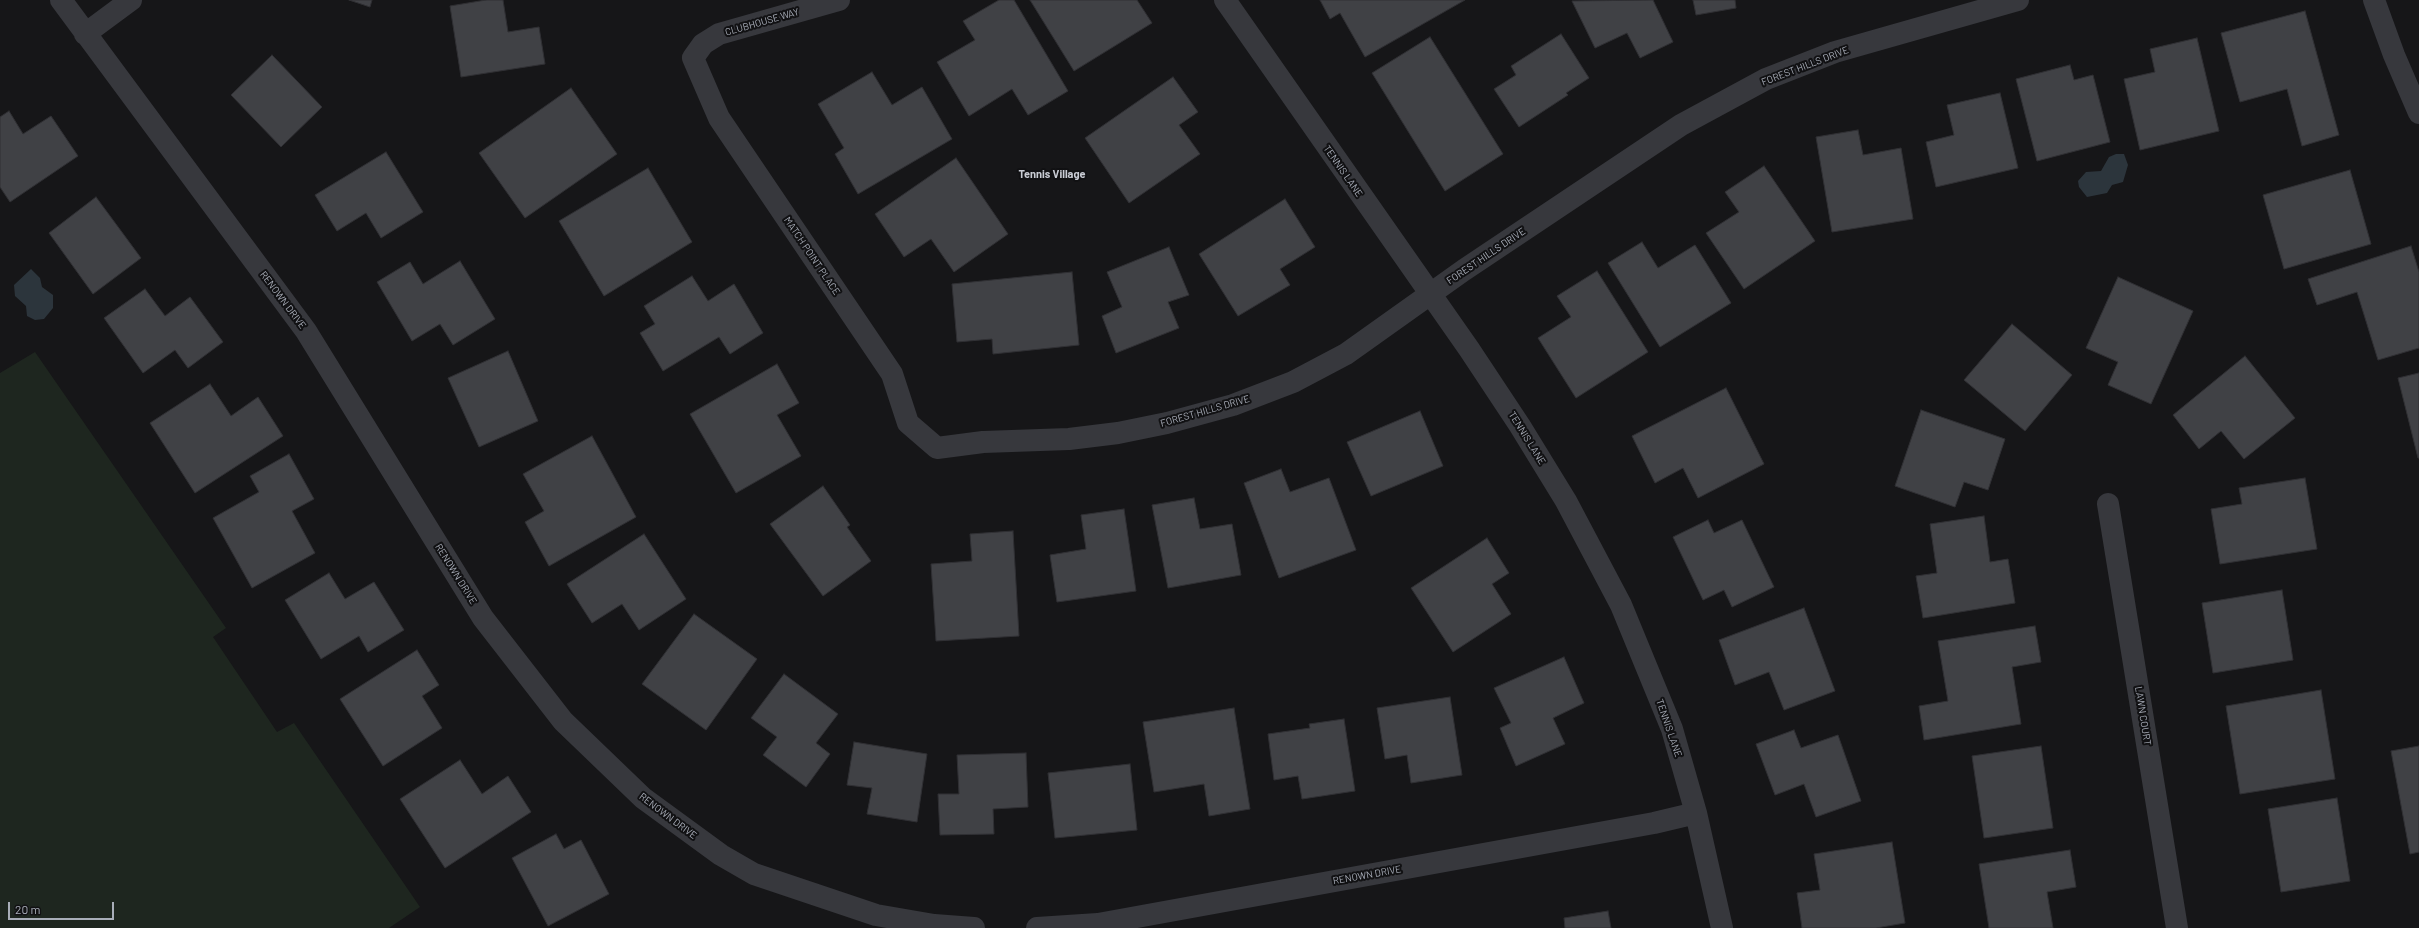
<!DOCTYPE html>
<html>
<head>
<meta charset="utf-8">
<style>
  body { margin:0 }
  #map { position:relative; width:2419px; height:928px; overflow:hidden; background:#161618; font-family:Barlow,sans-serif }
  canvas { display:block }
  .scale { position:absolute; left:8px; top:902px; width:106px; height:18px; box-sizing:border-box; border:2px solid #a8adb8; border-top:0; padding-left:5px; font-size:12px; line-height:14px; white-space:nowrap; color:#a8adb8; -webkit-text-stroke:3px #111113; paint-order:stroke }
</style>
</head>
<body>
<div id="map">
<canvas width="2419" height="928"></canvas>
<div class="scale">20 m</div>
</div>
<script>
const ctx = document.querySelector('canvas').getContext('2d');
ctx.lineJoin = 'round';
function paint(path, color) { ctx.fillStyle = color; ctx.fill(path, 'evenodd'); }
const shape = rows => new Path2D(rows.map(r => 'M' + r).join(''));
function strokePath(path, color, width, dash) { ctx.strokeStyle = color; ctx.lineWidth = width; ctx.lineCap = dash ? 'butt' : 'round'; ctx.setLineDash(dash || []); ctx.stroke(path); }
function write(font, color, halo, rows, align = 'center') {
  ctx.font = font + ' Barlow,sans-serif'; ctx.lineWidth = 4; ctx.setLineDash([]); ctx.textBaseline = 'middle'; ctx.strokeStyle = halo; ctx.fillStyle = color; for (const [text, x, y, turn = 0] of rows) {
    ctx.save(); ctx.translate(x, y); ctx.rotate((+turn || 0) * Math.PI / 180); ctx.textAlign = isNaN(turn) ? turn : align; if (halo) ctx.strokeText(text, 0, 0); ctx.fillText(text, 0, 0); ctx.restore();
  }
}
const green = shape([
  [35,352,226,628,213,637,277,732,294,723,420,907,389,928,0,928,0,373]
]);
const water = shape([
  [2116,154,2124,154,2128,165,2123,182,2112,185,2107,193,2087,197,2079,187,2078,181,2086,172,2101,171,2109,157],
  [31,269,40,278,42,287,53,295,53,308,44,319,35,320,27,316,26,306,15,296,14,285]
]);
const building = shape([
  [349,0,372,0,370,7,349,0],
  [486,0,503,0,508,32,539,27,545,64,461,77,450,6,486,0],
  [999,0,1014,0,1068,91,1028,115,1012,89,969,116,937,62,975,40,963,21,999,0],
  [1030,0,1137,0,1152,23,1074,71,1030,0],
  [1320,0,1465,0,1365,57,1340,13,1330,19,1320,0],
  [1653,0,1673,42,1640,58,1627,33,1595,48,1572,1,1653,0],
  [1693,0,1735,0,1736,8,1696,15,1693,0],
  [2305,11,2339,135,2302,146,2287,89,2240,102,2221,33,2305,11],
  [1561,34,1589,78,1566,93,1568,95,1519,127,1494,89,1516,75,1511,66,1561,34],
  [1430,37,1503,154,1445,191,1372,73,1430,37],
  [2197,38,2219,131,2140,150,2124,79,2155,72,2150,49,2197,38],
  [272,55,322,107,281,147,231,95,272,55],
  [2070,65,2074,80,2093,75,2110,142,2037,161,2016,79,2070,65],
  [872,72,892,105,922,87,952,139,858,194,835,154,844,148,818,104,872,72],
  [1173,77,1198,112,1179,125,1200,154,1129,203,1085,138,1173,77],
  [571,88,617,154,525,218,479,153,571,88],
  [2000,93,2018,168,1936,187,1926,142,1954,135,1947,105,2000,93],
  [9,111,23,134,51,116,78,156,10,202,0,187,0,117,9,111],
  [1858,130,1863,155,1901,148,1913,219,1832,232,1816,137,1858,130],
  [386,152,423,212,381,238,366,213,337,231,315,195,386,152],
  [956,158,1008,234,954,272,931,239,904,257,875,214,956,158],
  [1764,166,1815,241,1744,289,1706,233,1739,212,1725,192,1764,166],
  [648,168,692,242,604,296,559,221,648,168],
  [2350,170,2371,244,2284,269,2263,195,2350,170],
  [96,197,141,258,93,294,49,233,96,197],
  [1285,199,1315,247,1280,269,1290,285,1238,316,1199,254,1285,199],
  [1642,242,1658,268,1695,245,1731,303,1660,347,1608,263,1642,242],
  [2411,246,2419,272,2419,348,2378,360,2357,292,2317,305,2308,279,2411,246],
  [1169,247,1189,295,1168,302,1179,328,1116,353,1102,316,1122,307,1107,272,1169,247],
  [460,261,495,319,453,345,440,324,412,341,377,282,410,262,423,284,460,261],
  [1597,271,1648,352,1576,398,1538,338,1571,317,1557,296,1597,271],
  [1072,272,1079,345,993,354,992,339,957,342,952,284,1072,272],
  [692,276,708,301,734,284,763,333,730,354,719,337,663,371,640,333,655,324,644,306,692,276],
  [2118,277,2193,311,2151,404,2108,385,2118,362,2086,348,2118,277],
  [145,289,165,316,190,297,223,342,188,368,175,350,143,373,104,318,145,289],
  [2012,324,2072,375,2025,431,1964,380,2012,324],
  [508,351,538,421,479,447,448,378,508,351],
  [2245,356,2295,418,2244,459,2221,431,2199,449,2173,415,2245,356],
  [777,364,799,403,777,415,801,456,736,493,690,414,777,364],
  [2419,373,2419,458,2418,458,2398,378,2419,373],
  [210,384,231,416,258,397,283,436,195,493,150,423,210,384],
  [1726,388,1764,464,1698,498,1683,468,1655,483,1632,436,1726,388],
  [1921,410,2005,439,1988,490,1964,482,1955,507,1895,486,1921,410],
  [1420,411,1443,466,1371,496,1347,442,1420,411],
  [592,436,636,517,549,566,525,522,544,511,523,474,592,436],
  [289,454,314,499,292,511,315,553,252,588,213,518,259,492,250,476,289,454],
  [1281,469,1290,492,1329,478,1356,550,1279,578,1244,483,1281,469],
  [2305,478,2317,549,2220,564,2211,509,2242,504,2239,488,2305,478],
  [823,486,850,525,847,527,871,561,823,596,770,524,823,486],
  [1194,498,1200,529,1232,524,1241,575,1168,588,1152,505,1194,498],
  [1124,509,1136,591,1057,602,1050,555,1086,549,1081,515,1124,509],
  [1984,516,1990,562,2008,559,2015,603,1923,618,1916,576,1937,573,1930,524,1984,516],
  [1708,520,1714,533,1742,520,1774,587,1732,607,1724,590,1703,600,1673,537,1708,520],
  [1013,531,1019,636,936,641,931,564,972,561,970,534,1013,531],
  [644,534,686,599,639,630,622,604,592,623,567,584,644,534],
  [1487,538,1509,573,1492,584,1511,614,1453,652,1411,588,1487,538],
  [329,573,345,599,374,582,404,630,368,652,359,636,321,659,285,600,329,573],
  [2282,590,2293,660,2213,673,2202,603,2282,590],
  [1804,608,1835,691,1784,710,1769,672,1735,685,1719,640,1804,608],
  [694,614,757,659,706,730,642,684,694,614],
  [2035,626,2041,662,2012,667,2021,724,1924,740,1919,706,1948,701,1938,641,2035,626],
  [417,650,439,685,422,696,442,728,383,766,340,699,417,650],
  [1564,657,1584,703,1553,718,1565,744,1516,766,1500,728,1511,723,1494,688,1564,657],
  [784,674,838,714,816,743,830,754,806,787,763,755,777,737,751,718,784,674],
  [2321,690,2335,779,2240,794,2226,706,2321,690],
  [1450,697,1462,775,1411,783,1407,755,1385,759,1377,708,1450,697],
  [1234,708,1250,809,1209,816,1204,784,1154,792,1143,722,1234,708],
  [1344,719,1355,791,1302,799,1298,776,1274,780,1268,734,1310,728,1309,724,1344,719],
  [1794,730,1801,748,1838,735,1861,801,1816,817,1804,784,1775,795,1756,744,1794,730],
  [854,742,927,754,917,822,867,814,872,788,847,785,854,742],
  [2041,746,2053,828,1984,838,1972,756,2041,746],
  [2419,746,2419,852,2410,854,2391,751,2419,746],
  [1026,753,1028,807,993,809,994,834,940,835,938,794,959,794,957,755,1026,753],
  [460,760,482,794,508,776,531,812,445,868,400,799,460,760],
  [1130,764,1137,830,1055,838,1048,773,1130,764],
  [2337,798,2350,881,2281,892,2268,809,2337,798],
  [556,834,564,849,581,840,609,894,548,926,512,858,556,834],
  [1892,842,1905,923,1876,928,1802,928,1797,893,1820,890,1814,854,1892,842],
  [2070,850,2076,887,2047,892,2053,928,1989,928,1979,864,2070,850],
  [1608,911,1611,928,1565,928,1564,918,1608,911]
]);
const street = shape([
  [61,0,306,331,483,618,563,721,643,798,721,855,754,874,876,915,934,925,974,928],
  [839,0,719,34,703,44,693,58,719,118,892,374,908,423,937,448,983,442,1069,439,1118,433,1167,423,1233,405,1293,382,1346,354,1464,270,1681,125,1766,79,1835,52,2018,0],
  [1225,0,1469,349,1520,426,1566,501,1621,605,1672,729,1696,813,1722,928],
  [2374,0,2394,55,2419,113],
  [85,34,131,0],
  [2108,504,2177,928],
  [1037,928,1098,924,1654,823,1696,813]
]);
const streetNames = [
  ["CLUBHOUSE WAY",762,22,-16],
  ["FOREST HILLS DRIVE",1805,66,-21],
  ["TENNIS LANE",1343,171,55],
  ["MATCH POINT PLACE",812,256,56],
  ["FOREST HILLS DRIVE",1486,256,-34],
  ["RENOWN DRIVE",283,300,53],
  ["FOREST HILLS DRIVE",1205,411,-16],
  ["TENNIS LANE",1527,438,58],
  ["RENOWN DRIVE",456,574,58],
  ["LAWN COURT",2143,716,81],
  ["TENNIS LANE",1669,728,71],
  ["RENOWN DRIVE",668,816,37],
  ["RENOWN DRIVE",1367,875,-10]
];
const neighbourhoodNames = [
  ["Tennis Village",1052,174]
];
paint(green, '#1e261f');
paint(water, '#2c353c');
paint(building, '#404145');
strokePath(building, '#303034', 1);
strokePath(street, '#37383d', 22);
write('10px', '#a8adb8', '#111113', streetNames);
write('bold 11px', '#c9ccd4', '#111113', neighbourhoodNames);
</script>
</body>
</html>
